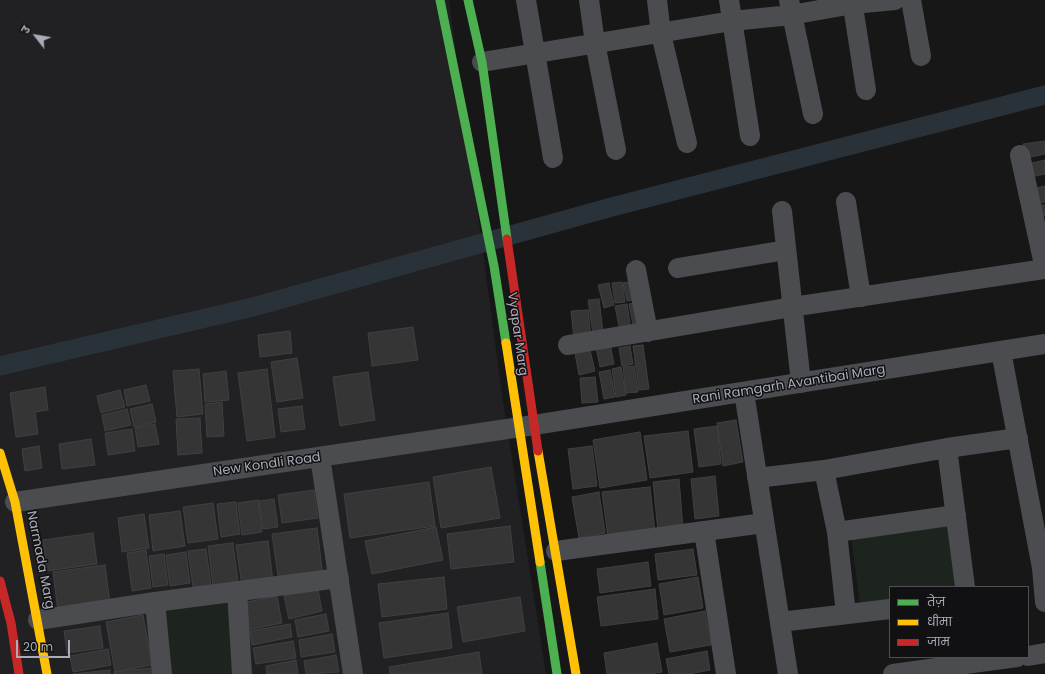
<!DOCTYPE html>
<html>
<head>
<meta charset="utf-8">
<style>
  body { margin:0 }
  #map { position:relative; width:1045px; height:674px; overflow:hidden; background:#171717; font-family:Poppins,"Noto Sans Devanagari",sans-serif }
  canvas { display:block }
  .legend { position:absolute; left:889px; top:586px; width:140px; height:72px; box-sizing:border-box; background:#111113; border:1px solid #4d4f55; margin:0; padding:5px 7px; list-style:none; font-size:12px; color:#a8adb8 }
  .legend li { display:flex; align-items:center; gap:8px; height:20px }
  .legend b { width:20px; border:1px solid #4d4f55 }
  .north { position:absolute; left:16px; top:16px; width:40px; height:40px; -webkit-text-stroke:3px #111113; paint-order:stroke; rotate:301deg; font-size:11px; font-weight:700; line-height:16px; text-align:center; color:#a8adb8 }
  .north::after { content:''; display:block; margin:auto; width:14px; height:18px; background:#a8adb8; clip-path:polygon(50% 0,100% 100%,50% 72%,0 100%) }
  .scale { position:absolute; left:16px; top:640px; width:54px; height:18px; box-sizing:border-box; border:2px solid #a8adb8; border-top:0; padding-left:5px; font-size:12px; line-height:14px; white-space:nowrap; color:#a8adb8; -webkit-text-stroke:3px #111113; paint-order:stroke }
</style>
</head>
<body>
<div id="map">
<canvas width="1045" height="674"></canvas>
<ul class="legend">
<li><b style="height:5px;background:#4caf50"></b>तेज़</li>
<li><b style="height:5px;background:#ffc107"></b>धीमा</li>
<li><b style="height:5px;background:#c62828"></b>जाम</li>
</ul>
<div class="north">उ</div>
<div class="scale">20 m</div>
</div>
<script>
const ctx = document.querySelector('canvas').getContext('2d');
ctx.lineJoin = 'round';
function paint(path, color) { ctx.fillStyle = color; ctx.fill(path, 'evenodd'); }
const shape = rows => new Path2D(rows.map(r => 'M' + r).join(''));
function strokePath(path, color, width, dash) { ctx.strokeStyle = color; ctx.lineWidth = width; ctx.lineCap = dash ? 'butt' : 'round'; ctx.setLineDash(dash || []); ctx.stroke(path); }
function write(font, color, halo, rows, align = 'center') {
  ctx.font = font + ' Poppins,sans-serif'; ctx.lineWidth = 3; ctx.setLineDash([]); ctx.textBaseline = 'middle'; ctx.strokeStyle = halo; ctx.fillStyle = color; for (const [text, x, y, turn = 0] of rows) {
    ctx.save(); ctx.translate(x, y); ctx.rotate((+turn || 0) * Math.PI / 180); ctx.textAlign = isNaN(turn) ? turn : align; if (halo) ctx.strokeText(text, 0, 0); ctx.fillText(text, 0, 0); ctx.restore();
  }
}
const built = shape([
  [0,0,449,0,503,401,546,674,0,674]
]);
const green = shape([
  [961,521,970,587,890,587,890,601,860,606,851,536],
  [231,599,241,674,173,674,164,608]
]);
const canal = shape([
  [0,366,253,307,608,208,1045,95]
]);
const building = shape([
  [1045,141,1045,154,1025,158,1023,144,1045,141],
  [1045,160,1045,174,1031,177,1028,164,1045,160],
  [1045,186,1045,202,1034,204,1032,189,1045,186],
  [1041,205,1045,205,1045,216,1043,216,1041,205],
  [634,281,638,299,627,301,623,283,634,281],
  [622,282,625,302,615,303,612,283,622,282],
  [609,283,614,305,604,308,598,285,609,283],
  [599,299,603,332,593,334,588,300,599,299],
  [641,302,645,328,634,330,629,304,641,302],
  [627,304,631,330,620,332,615,306,627,304],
  [588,310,591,338,574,339,571,311,588,310],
  [413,327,418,360,372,366,368,333,413,327],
  [290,331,292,353,260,357,258,335,290,331],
  [610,344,614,364,600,367,596,347,610,344],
  [643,345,649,389,639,390,633,346,643,345],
  [630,346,633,364,622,366,619,348,630,346],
  [590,350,595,371,579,375,575,353,590,350],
  [297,358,303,398,277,402,271,362,297,358],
  [634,366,638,392,626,393,623,367,634,366],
  [621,367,626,395,616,397,612,369,621,367],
  [199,369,203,414,177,417,173,371,199,369],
  [267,369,275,437,247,441,238,373,267,369],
  [610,370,615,397,604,399,599,372,610,370],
  [226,371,229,400,205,402,203,374,226,371],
  [368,372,375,420,340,426,333,377,368,372],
  [595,377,598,402,582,403,580,378,595,377],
  [146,385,150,401,127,406,124,390,146,385],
  [45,387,48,410,35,412,38,434,16,437,10,393,45,387],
  [120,390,125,407,101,413,97,396,120,390],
  [222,402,224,436,207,437,205,404,222,402],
  [152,404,156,422,134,427,130,409,152,404],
  [302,406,305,429,281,432,278,409,302,406],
  [127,409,131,425,105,431,102,415,127,409],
  [200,418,202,453,178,455,176,419,200,418],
  [736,420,743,462,723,466,717,423,736,420],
  [155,424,159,444,138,447,135,428,155,424],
  [717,426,721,464,699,467,694,429,717,426],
  [132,429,135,451,108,455,105,433,132,429],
  [688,431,693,472,650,478,644,436,688,431],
  [640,432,647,480,600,488,593,440,640,432],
  [91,439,95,465,62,469,59,444,91,439],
  [39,446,42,468,25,471,22,449,39,446],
  [592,446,597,486,573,489,568,449,592,446],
  [491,467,500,518,441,528,433,477,491,467],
  [715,476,719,516,695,519,691,479,715,476],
  [679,479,683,528,658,531,653,482,679,479],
  [429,482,435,526,350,538,344,494,429,482],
  [650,487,655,532,608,538,602,492,650,487],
  [314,490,318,518,282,523,278,495,314,490],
  [599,492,605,533,579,538,572,497,599,492],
  [274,499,278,527,263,529,259,501,274,499],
  [258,500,262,532,242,535,238,503,258,500],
  [236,502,240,534,221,537,217,504,236,502],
  [213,503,218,539,188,543,183,507,213,503],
  [180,511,185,546,153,551,149,515,180,511],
  [144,514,149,548,122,552,118,518,144,514],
  [510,526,514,562,451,569,447,534,510,526],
  [436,527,443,560,372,574,365,541,436,527],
  [317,528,323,577,279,583,272,534,317,528],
  [93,533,97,564,47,571,43,540,93,533],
  [268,541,273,581,242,586,236,545,268,541],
  [233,543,238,582,213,586,208,546,233,543],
  [206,549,211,585,193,587,188,551,206,549],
  [693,549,697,575,658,580,655,554,693,549],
  [146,550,151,588,132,591,127,553,146,550],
  [186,552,190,583,170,586,166,555,186,552],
  [164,554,168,585,153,587,149,556,164,554],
  [648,562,651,586,600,593,597,569,648,562],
  [105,565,110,603,58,611,53,572,105,565],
  [444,577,447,609,382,617,378,584,444,577],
  [698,577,703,608,664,615,659,584,698,577],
  [318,589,322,611,289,619,284,596,318,589],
  [655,589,658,619,601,626,597,597,655,589],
  [277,596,282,623,247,630,242,603,277,596],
  [520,597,525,631,463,642,457,607,520,597],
  [705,611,711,645,670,652,664,619,705,611],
  [448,613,452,648,384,658,379,623,448,613],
  [326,614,329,631,298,637,295,620,326,614],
  [143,615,152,665,115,672,106,622,143,615],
  [290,624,292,637,252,645,250,631,290,624],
  [100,626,103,648,67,653,64,631,100,626],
  [332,634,335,652,301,657,299,640,332,634],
  [293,641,296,658,256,664,253,648,293,641],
  [657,643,662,672,650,674,607,674,604,653,657,643],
  [108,649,111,665,73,672,70,656,108,649],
  [707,651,710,670,689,674,669,674,666,659,707,651],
  [479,652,482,674,390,674,389,667,479,652],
  [336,655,339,672,306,674,304,661,336,655],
  [296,660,298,674,267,674,266,666,296,660],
  [151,668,151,674,114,674,114,672,151,668],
  [110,670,110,674,73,674,110,670]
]);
const street = shape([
  [526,0,553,158],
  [589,0,595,43,616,150],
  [657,0,661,34,687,143],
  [729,0,750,136],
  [789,0,813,114],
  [852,0,866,90],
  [911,0,921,56],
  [482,62,732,21,791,15,853,4,895,0],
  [1020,155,1045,269],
  [846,202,861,297],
  [782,211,801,383],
  [678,268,786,250],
  [636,270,648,332],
  [568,345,792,307,1045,269],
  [1001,351,1042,568,1045,602],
  [744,392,788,674],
  [947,448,965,587],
  [320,457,353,674],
  [824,470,837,532,846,614],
  [757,478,824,470,947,448,1018,438],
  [15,502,534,425,1045,344],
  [704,531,726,674],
  [837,532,956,515],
  [556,551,764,523],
  [237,591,242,674],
  [155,602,162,674],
  [38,620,155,602,339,578],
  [780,622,890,609],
  [1028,656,1045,653],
  [893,674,1017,657]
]);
const fast = shape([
  [440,0,494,266,506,343],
  [468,0,482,62,507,239],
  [540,562,557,674]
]);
const slow = shape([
  [506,343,540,562],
  [538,451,576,674],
  [0,453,15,502,47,674]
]);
const jam = shape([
  [507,239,538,451],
  [0,581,11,623,19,674]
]);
const streetNames = [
  ["Vyapar Marg",517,334,82],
  ["Rani Ramgarh Avantibai Marg",789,385,-9],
  ["New Kondli Road",267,465,-8],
  ["Narmada Marg",40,560,79]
];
paint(built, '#212123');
paint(green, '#1d241e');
strokePath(canal, '#2a3239', 19);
paint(building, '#353536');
strokePath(building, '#3f4043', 1);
strokePath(street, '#4b4c50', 20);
strokePath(fast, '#4caf50', 9);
strokePath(slow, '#ffc107', 9);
strokePath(jam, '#c62828', 9);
write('13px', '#a8adb8', '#111113', streetNames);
</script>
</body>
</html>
